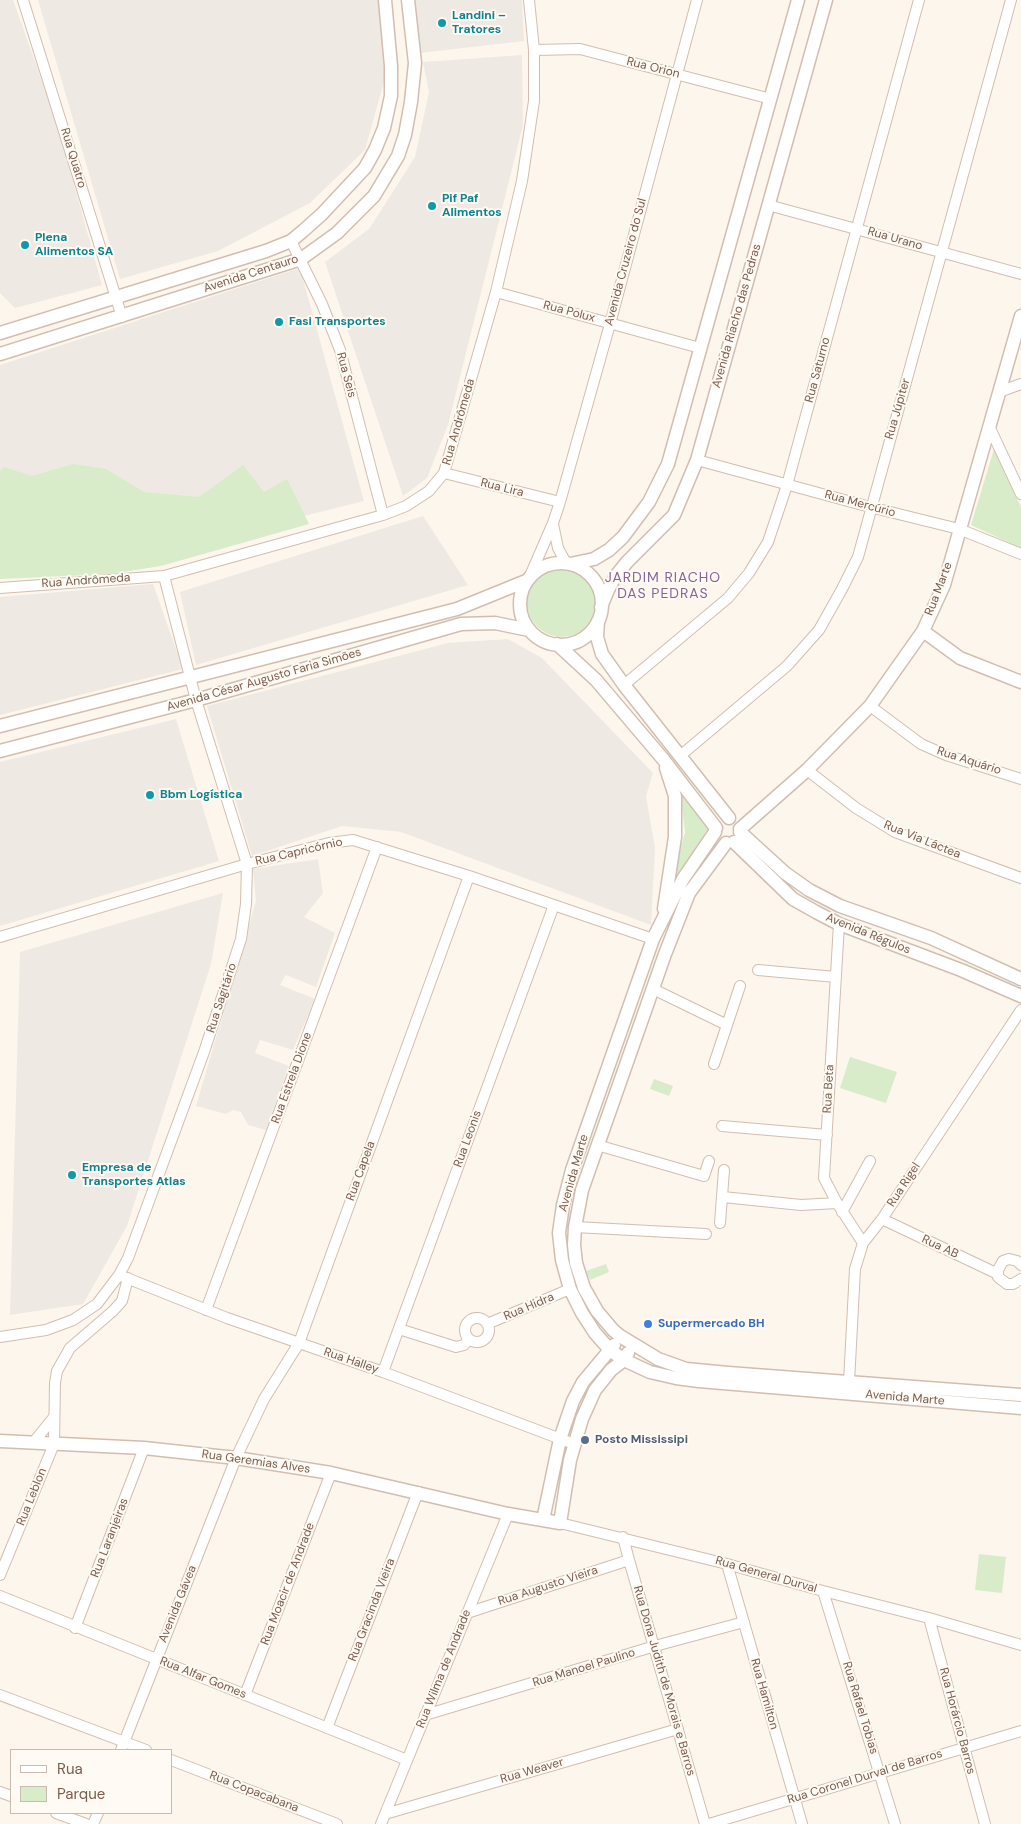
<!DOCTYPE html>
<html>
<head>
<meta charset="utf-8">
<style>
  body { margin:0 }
  #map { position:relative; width:1021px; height:1824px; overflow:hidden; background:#fdf6ec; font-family:"DM Sans",sans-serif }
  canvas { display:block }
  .legend { position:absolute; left:10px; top:1749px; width:162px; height:65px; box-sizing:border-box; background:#fffaf3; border:1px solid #cabbb1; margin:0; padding:6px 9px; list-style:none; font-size:15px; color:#7a5c4d }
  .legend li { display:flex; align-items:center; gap:10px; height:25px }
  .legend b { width:25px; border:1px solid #cabbb1 }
</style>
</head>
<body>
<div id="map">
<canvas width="1021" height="1824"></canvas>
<ul class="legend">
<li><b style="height:6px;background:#fff"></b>Rua</li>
<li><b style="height:14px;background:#d8ecc9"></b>Parque</li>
</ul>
</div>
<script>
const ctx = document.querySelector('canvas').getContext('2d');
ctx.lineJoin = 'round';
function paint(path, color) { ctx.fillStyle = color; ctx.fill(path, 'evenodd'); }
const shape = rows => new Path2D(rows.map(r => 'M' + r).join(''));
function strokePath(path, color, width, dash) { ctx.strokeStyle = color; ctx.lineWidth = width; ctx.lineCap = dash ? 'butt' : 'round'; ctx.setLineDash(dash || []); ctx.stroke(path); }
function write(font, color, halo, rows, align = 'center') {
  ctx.font = font + ' "DM Sans",sans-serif'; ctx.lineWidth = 4; ctx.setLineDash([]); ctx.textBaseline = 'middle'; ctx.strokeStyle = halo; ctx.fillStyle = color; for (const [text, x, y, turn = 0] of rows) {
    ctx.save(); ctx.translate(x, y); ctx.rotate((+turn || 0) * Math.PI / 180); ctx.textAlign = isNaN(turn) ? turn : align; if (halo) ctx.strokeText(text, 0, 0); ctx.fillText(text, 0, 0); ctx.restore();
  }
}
const industrial = shape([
  [0,0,13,0,56,120,102,285,15,308,0,293],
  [38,0,380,0,387,71,365,150,310,203,218,251,120,279],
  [413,0,522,0,524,41,420,53],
  [522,55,523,125,448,425,427,478,403,496,325,262,369,229,415,157,429,92,423,62],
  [300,268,364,501,120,562,0,570,0,365],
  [423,516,468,585,196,665,180,592],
  [153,584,183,669,0,715,0,597],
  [508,639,542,658,653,773,646,796,655,848,651,925,401,832,342,826,252,856,207,706,448,643],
  [176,719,219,861,0,926,0,762],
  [318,859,323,893,304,917,335,933,316,987,286,975,280,985,315,999,293,1050,260,1040,255,1053,289,1066,266,1130,248,1125,241,1112,233,1110,226,1114,196,1106,256,901,253,869],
  [223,893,211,964,127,1226,83,1304,10,1315,20,952]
]);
const green = shape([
  [994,449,1021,507,1021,548,971,525],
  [73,464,106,469,144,492,199,497,243,465,264,492,287,479,309,524,161,566,110,574,0,579,0,471,4,467,32,476],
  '527 602a35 35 0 1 1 70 0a35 35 0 1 1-70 0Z',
  [680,791,708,829,671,885,685,832],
  [850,1057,897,1072,886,1103,840,1088],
  [654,1079,673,1086,669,1096,650,1089],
  [606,1264,609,1272,590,1280,586,1271],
  [979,1554,1006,1557,1002,1593,975,1590]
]);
const minor = shape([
  [23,0,122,317],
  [534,50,580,49,771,99],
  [768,205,1021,274],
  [291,241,322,304,340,350,383,515],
  [496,292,700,348],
  [999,392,1021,384],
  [989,426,1021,494],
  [697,460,870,507,959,529,1021,554],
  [444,473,560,502],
  [553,524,558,548,566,563],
  [530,576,553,523,560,502,610,324,697,0],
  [0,588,164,576,383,515,406,506,429,491,444,473,496,292,522,181,534,101,534,50,529,0],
  [624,685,728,598,749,573,768,542,787,485,919,0],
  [870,706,921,744,946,755,1021,779],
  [680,756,787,666,819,630,842,589,858,557,1011,0],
  [807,770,856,808,895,832,1021,878],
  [839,924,824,1178,837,1203,863,1243],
  [0,937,247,864,329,843,353,840,469,876,653,939],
  [758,970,836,977],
  [653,989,727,1025],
  [714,1064,740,986],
  [722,1126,827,1135],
  [597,1145,704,1176,709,1161],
  [723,1197,801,1205,837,1203],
  [842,1212,870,1161],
  [882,1219,998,1274],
  [720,1223,724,1170],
  [575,1227,706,1234],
  [1021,1265,1017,1261,1009,1259,1003,1261,998,1270,998,1277,1007,1284,1013,1284,1021,1279],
  [119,1275,227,1318,383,1372,574,1444],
  [206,1310,377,847],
  '465 1330a12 12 0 1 1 24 0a12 12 0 1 1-24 0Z',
  [487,1324,570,1289],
  [399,1329,456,1347,464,1345,469,1339],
  [0,1337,46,1330,73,1320,97,1304,119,1275,128,1258,204,1052,241,939,246,904,247,864,196,700,164,576],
  [383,1372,554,905],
  [849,1382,855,1269,863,1243,882,1219,1021,1010],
  [33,1443,54,1417],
  [560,1523,727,1564,823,1591,929,1618,1021,1645],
  [623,1537,629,1560,705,1824],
  [727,1564,802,1824],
  [0,1575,54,1444,55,1383,57,1371,70,1348,113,1311,122,1301,128,1278],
  [823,1591,895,1824],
  [0,1596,407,1760],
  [467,1613,629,1560],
  [929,1618,985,1824],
  [75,1628,144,1448],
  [0,1695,146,1750],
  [245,1695,331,1473],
  [425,1715,655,1646,744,1622],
  [327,1728,418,1492],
  [121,1750,236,1458,264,1399,299,1343,469,876],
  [171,1760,337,1824],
  [0,1792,11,1796],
  [56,1813,86,1824],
  [385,1814,678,1729],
  [93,1824,98,1813],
  [381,1824,508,1514],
  [709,1824,1021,1731]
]);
const tertiary = shape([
  [0,333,266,251,291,241,303,231,322,214,365,168,375,150,384,128,391,96,391,66,385,0],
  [0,354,301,259,337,233,374,196,398,156,405,135,411,102,415,63,408,0],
  '520 604a41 41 0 1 1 82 0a41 41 0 1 1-82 0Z',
  [570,564,594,559,609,550,623,537,649,502,668,464,798,0],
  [601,607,608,590,615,577,627,562,674,515,697,460,826,0],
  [598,621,597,637,602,654,624,685,729,818],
  [923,631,960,658,1021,682],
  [557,644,596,680,663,759,716,828],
  [0,726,457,609,526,581],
  [0,751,196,700,461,624,495,623,529,630],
  [740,829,807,770,870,706,923,631,944,585,1021,316],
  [715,832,683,879,653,939,572,1170,563,1205,559,1233,562,1260,570,1289,582,1313,595,1333,610,1350,624,1360,650,1372,676,1378,699,1381,1021,1408],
  [740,832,785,873,809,890,840,906,931,938,1021,979],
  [734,842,793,899,816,912,839,924,961,970,1021,996],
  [726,843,689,893,665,954,582,1190,575,1227,574,1245,576,1263,584,1288,597,1311,613,1330,620,1336,658,1359,686,1369,728,1373,1021,1395],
  [664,909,675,837,675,796,666,768],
  [0,1441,144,1448,236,1458,331,1473,508,1514,560,1523,570,1460,582,1419,595,1390,611,1370,624,1360,628,1353],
  [543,1520,560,1439,573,1401,583,1382,614,1345]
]);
const markers = [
  [442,23,5,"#0f9aa8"],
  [432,206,5,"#0f9aa8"],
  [25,245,5,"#0f9aa8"],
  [279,322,5,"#0f9aa8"],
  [150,795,5,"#0f9aa8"],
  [72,1175,5,"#0f9aa8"],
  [648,1324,5,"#3f7fe0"],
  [585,1440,5,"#5c6f8a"]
];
const cultureNames = [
  ["Landini –",452,16],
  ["Tratores",452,30],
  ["Pif Paf",442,199],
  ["Alimentos",442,213],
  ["Plena",35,238],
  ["Alimentos SA",35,252],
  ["Fasi Transportes",289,322],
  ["Bbm Logística",160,795],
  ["Empresa de",82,1168],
  ["Transportes Atlas",82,1182]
];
const streetNames = [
  ["Rua Orion",653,68,14],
  ["Rua Quatro",73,158,73],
  ["Rua Urano",895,239,16],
  ["Avenida Cruzeiro do Sul",626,262,-75],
  ["Avenida Centauro",251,274,-18],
  ["Rua Polux",569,312,15],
  ["Avenida Riacho das Pedras",737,316,-74],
  ["Rua Saturno",818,370,-75],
  ["Rua Seis",346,375,75],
  ["Rua Júpiter",898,409,-74],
  ["Rua Andrômeda",459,422,-74],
  ["Rua Lira",502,488,14],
  ["Rua Mercúrio",860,504,15],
  ["Rua Andrômeda",86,581,-4],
  ["Rua Marte",939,589,-69],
  ["Avenida César Augusto Faria Simões",264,680,-16],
  ["Rua Aquário",969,761,18],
  ["Rua Via Láctea",922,840,22],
  ["Rua Capricórnio",299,852,-13],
  ["Avenida Régulos",868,934,22],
  ["Rua Sagitário",222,998,-72],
  ["Rua Estrela Dione",292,1078,-70],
  ["Rua Beta",829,1089,-87],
  ["Rua Leonis",468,1139,-70],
  ["Rua Capela",361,1171,-70],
  ["Avenida Marte",574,1173,-74],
  ["Rua Rigel",904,1185,-57],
  ["Rua AB",940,1247,25],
  ["Rua Hidra",529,1307,-23],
  ["Rua Halley",351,1361,19],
  ["Avenida Marte",905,1398,5],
  ["Rua Geremias Alves",256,1462,8],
  ["Rua Leblon",32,1497,-68],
  ["Rua Laranjeiras",110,1538,-69],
  ["Rua General Durval",766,1575,16],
  ["Rua Moacir de Andrade",288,1584,-69],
  ["Rua Augusto Vieira",548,1586,-18],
  ["Avenida Gávea",178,1604,-68],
  ["Rua Gracinda Vieira",372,1610,-69],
  ["Rua Manoel Paulino",584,1668,-17],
  ["Rua Wilma de Andrade",444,1669,-68],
  ["Rua Alfar Gomes",203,1678,22],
  ["Rua Dona Judith de Morais e Barros",664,1681,74],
  ["Rua Hamilton",764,1694,74],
  ["Rua Rafael Tobias",860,1708,73],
  ["Rua Horárcio Barros",957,1721,75],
  ["Rua Weaver",532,1771,-16],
  ["Rua Coronel Durval de Barros",865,1777,-17],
  ["Rua Copacabana",254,1792,21]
];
const shopNames = [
  ["Supermercado BH",658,1324]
];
const serviceNames = [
  ["Posto Mississipi",595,1440]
];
const neighbourhoodNames = [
  ["JARDIM RIACHO",663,578],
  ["DAS PEDRAS",663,594]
];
paint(industrial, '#efe9e4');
paint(green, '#d8ecc9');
strokePath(minor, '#d1beb0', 12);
strokePath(tertiary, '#d1beb0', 15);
strokePath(minor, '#fff', 10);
strokePath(tertiary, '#fff', 12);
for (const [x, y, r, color] of markers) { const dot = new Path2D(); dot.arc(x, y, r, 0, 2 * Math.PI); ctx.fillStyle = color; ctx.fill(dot); strokePath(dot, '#fffaf3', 2); }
write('bold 12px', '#0d838f', '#fffaf3', cultureNames, 'left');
write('12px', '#7a5c4d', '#fffaf3', streetNames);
write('bold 12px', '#366cbe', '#fffaf3', shopNames, 'left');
write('bold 12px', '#4e5e75', '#fffaf3', serviceNames, 'left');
ctx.letterSpacing = '1px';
write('14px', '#846695', '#fffaf3', neighbourhoodNames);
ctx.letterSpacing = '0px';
</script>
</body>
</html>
